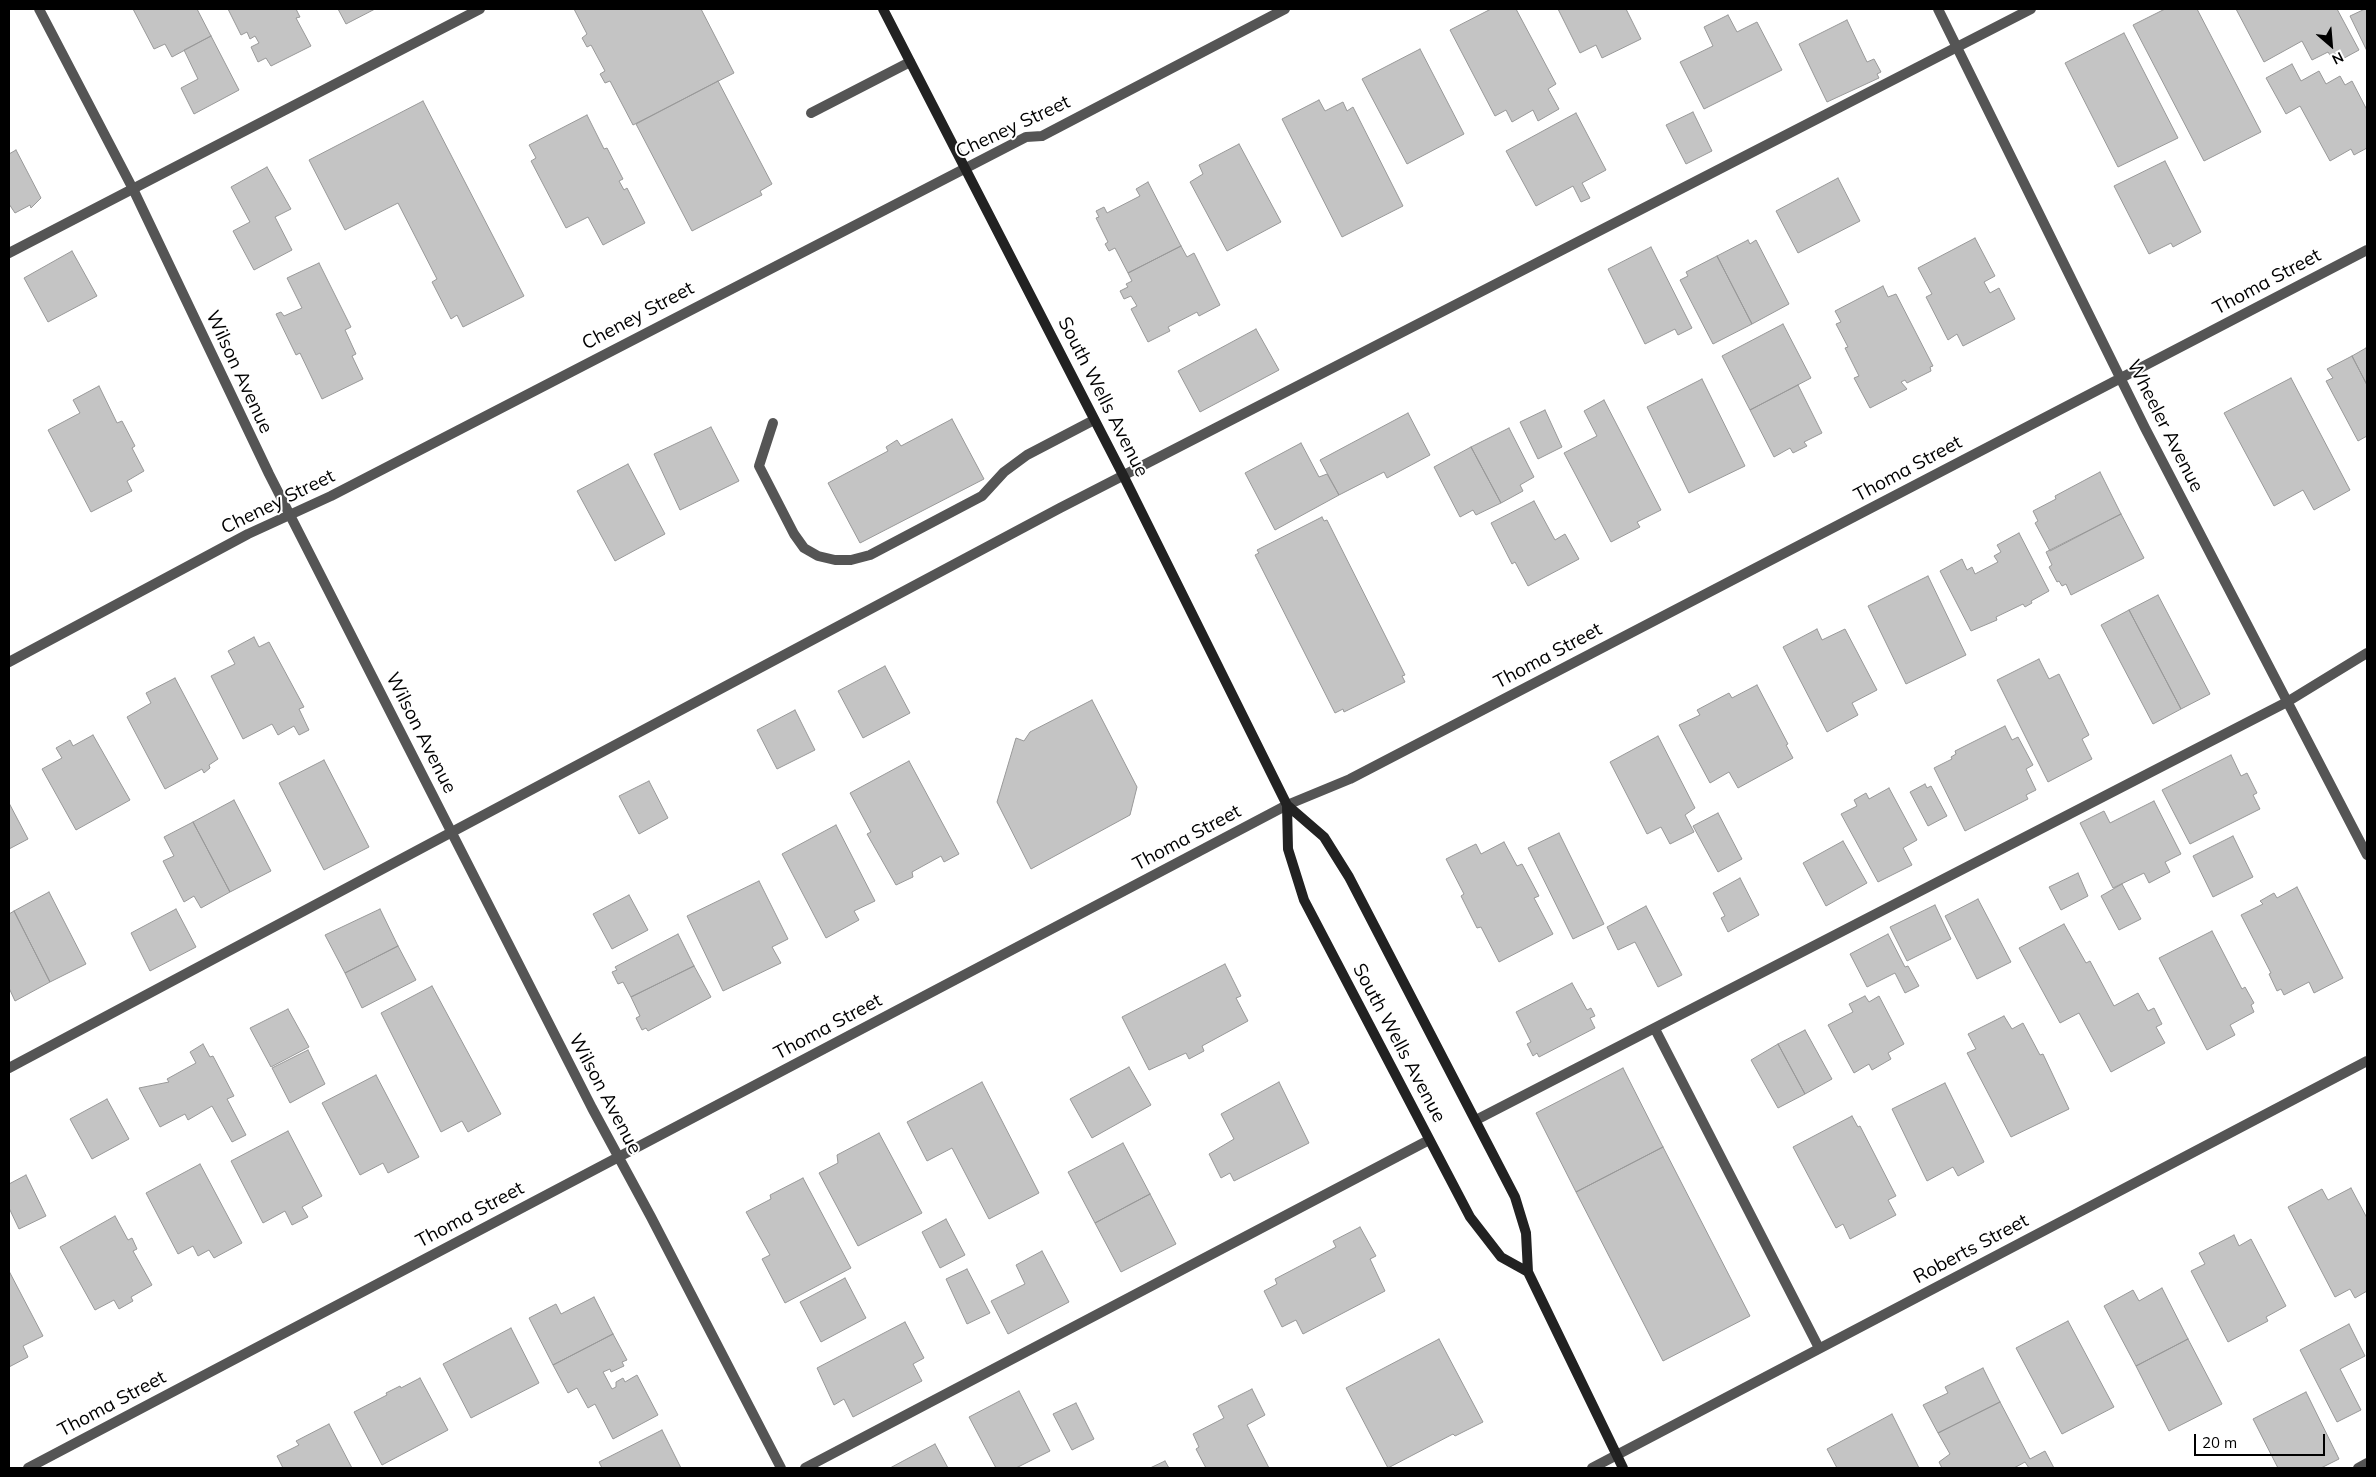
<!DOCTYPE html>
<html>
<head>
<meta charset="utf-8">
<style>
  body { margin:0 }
  #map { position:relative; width:2376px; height:1477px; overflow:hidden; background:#fff; font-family:Mulish,sans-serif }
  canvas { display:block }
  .frame { position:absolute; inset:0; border:10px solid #000; pointer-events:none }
  .north { position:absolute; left:2306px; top:20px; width:50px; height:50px; -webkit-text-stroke:4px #fff; paint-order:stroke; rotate:153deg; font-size:14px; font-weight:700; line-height:20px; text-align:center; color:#000 }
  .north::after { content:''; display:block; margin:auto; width:18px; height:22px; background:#000; clip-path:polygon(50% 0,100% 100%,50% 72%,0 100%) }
  .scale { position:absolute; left:2194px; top:1434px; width:131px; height:22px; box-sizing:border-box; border:2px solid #000; border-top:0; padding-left:6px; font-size:15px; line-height:18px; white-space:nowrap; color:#000; -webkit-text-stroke:4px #fff; paint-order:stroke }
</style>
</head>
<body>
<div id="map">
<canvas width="2376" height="1477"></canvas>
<div class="frame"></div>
<div class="north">N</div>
<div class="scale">20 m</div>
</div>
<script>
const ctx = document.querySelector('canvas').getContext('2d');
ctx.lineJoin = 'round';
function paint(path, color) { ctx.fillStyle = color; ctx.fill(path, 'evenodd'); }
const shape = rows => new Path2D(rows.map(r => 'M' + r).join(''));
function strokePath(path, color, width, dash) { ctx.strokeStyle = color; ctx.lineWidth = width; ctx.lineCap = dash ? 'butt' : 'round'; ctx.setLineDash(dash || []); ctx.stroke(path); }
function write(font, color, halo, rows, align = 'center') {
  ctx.font = font + ' Mulish,sans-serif'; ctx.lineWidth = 4; ctx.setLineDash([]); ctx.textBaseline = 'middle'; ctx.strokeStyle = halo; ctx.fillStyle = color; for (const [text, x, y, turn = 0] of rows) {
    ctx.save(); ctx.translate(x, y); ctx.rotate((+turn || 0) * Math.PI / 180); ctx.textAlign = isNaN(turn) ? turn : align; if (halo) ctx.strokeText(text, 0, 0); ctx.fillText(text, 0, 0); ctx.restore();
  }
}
const building = shape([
  [133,9,197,9,211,36,172,57,165,44,154,49,133,9],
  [228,9,296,9,300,17,296,18,311,46,271,66,266,58,258,62,251,47,259,43,255,36,250,39,247,32,241,35,228,9],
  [338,9,375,9,346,24,338,9],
  [574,9,701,9,734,73,633,125,610,81,605,83,600,74,605,71,591,45,587,47,582,38,587,34,574,9],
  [1491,9,1516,9,1556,84,1548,89,1559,109,1538,121,1533,110,1512,122,1506,110,1495,116,1450,30,1491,9],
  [1558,9,1626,9,1641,39,1602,58,1596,45,1580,53,1558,9],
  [2165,9,2197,9,2261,132,2204,161,2133,25,2165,9],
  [2236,9,2337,9,2359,50,2335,63,2328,52,2312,60,2302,41,2264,62,2236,9],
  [2365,9,2367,9,2367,51,2350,16,2365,9],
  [1728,15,1737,32,1757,22,1782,70,1704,109,1680,62,1713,46,1704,27,1728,15],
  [1847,20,1867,62,1874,59,1881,72,1877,74,1879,78,1827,102,1799,44,1847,20],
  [2124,33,2178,138,2118,167,2065,63,2124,33],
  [211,36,239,90,194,114,181,88,198,79,184,50,211,36],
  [1420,49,1464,134,1407,164,1362,79,1420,49],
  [2292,64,2301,81,2319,71,2326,84,2340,76,2345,85,2352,81,2367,110,2367,148,2354,155,2351,149,2330,161,2300,106,2286,114,2266,78,2292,64],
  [718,81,772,184,760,191,762,195,692,231,636,124,718,81],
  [1319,100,1325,111,1343,102,1347,111,1353,107,1403,206,1342,237,1282,119,1319,100],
  [423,101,524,296,463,327,457,315,451,319,432,282,437,279,398,203,345,230,309,160,423,101],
  [1693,112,1712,151,1686,164,1666,125,1693,112],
  [1576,113,1606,170,1582,183,1590,198,1581,202,1573,186,1536,206,1506,151,1576,113],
  [587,115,604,149,607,148,623,179,619,181,624,190,627,188,645,223,603,245,588,217,566,228,531,161,536,158,529,145,587,115],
  [1239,144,1281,222,1227,251,1190,182,1203,174,1199,165,1239,144],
  [16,150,41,198,31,208,30,205,15,213,9,204,9,154,16,150],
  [2165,161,2201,232,2173,247,2171,243,2149,254,2114,186,2165,161],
  [267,167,291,209,275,217,292,250,254,270,233,231,250,222,231,187,267,167],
  [1838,178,1860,221,1798,253,1776,211,1838,178],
  [1148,182,1181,246,1128,273,1115,248,1109,251,1105,244,1108,242,1096,218,1099,217,1096,211,1104,207,1107,213,1140,196,1136,189,1148,182],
  [1975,238,1995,276,1984,282,1990,293,1999,288,2015,319,1963,346,1957,334,1948,340,1926,297,1932,294,1918,268,1975,238],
  [1748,240,1750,244,1756,240,1789,304,1752,324,1717,256,1748,240],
  [1181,246,1187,257,1194,253,1220,305,1199,316,1197,312,1168,327,1170,331,1148,342,1131,309,1137,306,1131,296,1124,299,1120,291,1128,287,1126,284,1132,281,1128,273,1181,246],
  [1651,247,1692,328,1678,335,1675,329,1645,344,1608,269,1651,247],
  [72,251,97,296,48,322,24,278,72,251],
  [1717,256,1752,324,1713,344,1680,280,1688,276,1686,272,1717,256],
  [319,263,351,327,345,330,356,354,352,356,363,379,322,399,300,353,296,355,276,314,281,312,284,316,302,308,287,278,319,263],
  [1883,286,1888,297,1896,294,1933,366,1930,367,1931,371,1907,383,1905,380,1901,382,1907,389,1870,408,1854,378,1859,376,1845,348,1848,347,1836,324,1841,322,1835,311,1883,286],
  [1783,324,1811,378,1750,410,1722,356,1783,324],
  [1256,329,1279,370,1200,412,1178,371,1256,329],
  [2366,348,2367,350,2367,385,2352,356,2366,348],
  [2352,356,2367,385,2367,436,2358,441,2326,381,2333,378,2327,369,2352,356],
  [2291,378,2350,490,2314,510,2303,490,2274,506,2224,413,2291,378],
  [1702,379,1745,466,1689,493,1647,407,1702,379],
  [1798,385,1822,433,1804,442,1807,446,1793,453,1790,448,1774,457,1750,410,1798,385],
  [99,386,117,423,122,421,135,446,132,448,144,471,127,481,132,491,91,512,48,430,80,413,73,400,99,386],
  [1604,400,1661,510,1637,522,1640,527,1611,542,1564,453,1597,436,1584,411,1604,400],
  [1545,410,1562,447,1538,459,1520,422,1545,410],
  [1408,413,1430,455,1387,478,1384,472,1339,495,1320,460,1408,413],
  [952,419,984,479,860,543,828,483,888,451,886,447,897,440,901,446,952,419],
  [711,427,739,481,680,510,654,454,711,427],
  [1509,428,1534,477,1520,485,1523,491,1501,503,1471,447,1509,428],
  [1301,443,1319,477,1327,474,1339,495,1275,530,1245,473,1301,443],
  [1471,447,1501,503,1476,515,1473,510,1460,517,1434,467,1471,447],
  [628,464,665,534,615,561,577,491,628,464],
  [2100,472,2121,514,2050,551,2035,523,2038,521,2033,511,2056,499,2055,496,2100,472],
  [1534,501,1555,540,1565,534,1579,559,1528,586,1515,562,1512,564,1491,523,1534,501],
  [2121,514,2144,558,2071,595,2066,584,2062,586,2059,581,2057,582,2049,567,2052,565,2046,552,2121,514],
  [1322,517,1324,521,1327,520,1405,675,1402,676,1405,682,1344,712,1343,709,1335,713,1255,555,1259,553,1257,550,1322,517],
  [2019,533,2049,591,2031,601,2032,603,2025,607,2023,604,1996,617,1997,620,1971,631,1940,571,1962,559,1967,570,1972,567,1975,574,1998,562,1994,556,2001,552,1997,545,2019,533],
  [1928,576,1966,655,1906,684,1868,606,1928,576],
  [2158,595,2210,694,2181,709,2129,610,2158,595],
  [2129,610,2181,709,2153,724,2101,625,2129,610],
  [1817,629,1822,640,1845,629,1877,690,1852,703,1858,715,1827,732,1783,647,1817,629],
  [254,637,259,647,269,642,304,707,299,709,309,730,299,735,294,726,278,735,272,724,243,739,211,676,235,664,228,651,254,637],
  [2039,659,2049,679,2059,674,2089,735,2082,739,2092,759,2048,782,1997,680,2039,659],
  [885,666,910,713,863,738,838,691,885,666],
  [175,678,218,759,209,765,210,768,204,773,202,769,165,789,127,717,151,703,146,693,175,678],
  [1757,685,1788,744,1786,745,1793,758,1738,788,1729,772,1710,783,1679,725,1700,715,1697,710,1729,693,1732,698,1757,685],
  [1092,700,1137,787,1130,815,1031,869,997,802,1016,738,1024,741,1030,732,1092,700],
  [795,710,815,750,777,769,757,730,795,710],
  [2005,726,2012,740,2018,737,2033,765,2026,769,2036,790,2026,795,2028,799,1965,831,1934,768,1952,759,1951,757,1956,754,1955,751,2005,726],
  [93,735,130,800,76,830,42,769,62,758,56,748,70,740,73,746,93,735],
  [1658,736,1695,808,1685,815,1694,832,1670,844,1661,827,1647,834,1610,762,1658,736],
  [2231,755,2241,776,2247,773,2257,793,2253,795,2260,809,2190,844,2162,790,2231,755],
  [324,760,369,847,324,870,279,783,324,760],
  [909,761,959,854,944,862,941,856,912,872,913,877,896,885,867,834,871,832,850,793,909,761],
  [649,781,668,818,639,834,619,796,649,781],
  [1925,784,1927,788,1931,786,1947,816,1928,826,1910,792,1925,784],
  [1889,788,1917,840,1903,848,1912,865,1878,882,1841,814,1857,806,1854,800,1866,793,1869,799,1889,788],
  [234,800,271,871,230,892,193,822,234,800],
  [2154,801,2181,854,2165,862,2170,872,2149,883,2144,873,2113,888,2080,823,2104,811,2110,823,2154,801],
  [9,803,28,839,9,849,9,803],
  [1718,813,1742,859,1718,872,1693,826,1718,813],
  [193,822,230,892,201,908,194,896,184,902,163,861,174,856,164,837,193,822],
  [836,825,875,901,854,911,859,920,826,938,782,854,836,825],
  [1559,833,1604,924,1573,939,1528,848,1559,833],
  [2233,836,2253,877,2213,897,2193,856,2233,836],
  [1843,841,1867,883,1826,906,1803,863,1843,841],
  [1504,842,1517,866,1522,864,1539,896,1534,898,1553,934,1499,962,1481,927,1477,928,1461,896,1464,894,1446,859,1476,844,1481,854,1504,842],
  [2078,873,2088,896,2061,910,2049,887,2078,873],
  [1740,878,1759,915,1728,932,1721,918,1725,916,1713,893,1740,878],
  [759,881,788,939,772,947,781,963,723,991,687,916,759,881],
  [2122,884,2141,919,2119,930,2101,896,2122,884],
  [2297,887,2343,978,2314,993,2309,982,2284,995,2281,989,2277,991,2269,974,2271,973,2241,915,2263,904,2260,901,2274,893,2277,898,2297,887],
  [49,892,86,964,50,982,14,911,49,892],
  [629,895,648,930,612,949,593,914,629,895],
  [1978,899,2011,962,1977,979,1945,916,1978,899],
  [1935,905,1951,939,1907,961,1890,927,1935,905],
  [1646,906,1682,975,1658,987,1635,942,1618,950,1607,927,1646,906],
  [176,909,196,947,150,971,131,933,176,909],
  [380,909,398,946,345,973,325,935,380,909],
  [14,911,50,982,15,1001,9,988,9,914,14,911],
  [2064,924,2086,963,2090,961,2114,1006,2138,993,2148,1011,2154,1008,2162,1024,2156,1027,2165,1043,2111,1072,2079,1013,2060,1023,2019,948,2064,924],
  [2212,931,2242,989,2245,987,2254,1003,2251,1005,2254,1012,2230,1025,2235,1035,2207,1050,2159,958,2212,931],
  [678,934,694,966,631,997,623,982,618,984,612,972,617,970,615,967,678,934],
  [1888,934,1905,967,1908,966,1919,986,1905,993,1895,973,1867,987,1850,954,1888,934],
  [398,946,416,980,362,1008,345,973,398,946],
  [1225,964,1241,996,1236,998,1248,1021,1202,1046,1204,1051,1189,1059,1186,1053,1149,1070,1122,1017,1225,964],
  [694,966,711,997,648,1031,646,1028,642,1030,636,1018,640,1016,631,997,694,966],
  [1572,983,1587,1010,1591,1008,1595,1016,1590,1018,1595,1028,1539,1057,1537,1053,1533,1056,1527,1044,1531,1042,1516,1012,1572,983],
  [432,986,501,1114,468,1132,462,1121,441,1132,381,1013,432,986],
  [1865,996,1869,1002,1879,996,1904,1044,1888,1053,1891,1059,1872,1070,1869,1064,1854,1073,1828,1025,1853,1012,1849,1004,1865,996],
  [288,1009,309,1047,271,1067,250,1028,288,1009],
  [2004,1016,2012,1029,2023,1023,2040,1055,2043,1054,2069,1109,2011,1137,1967,1053,1976,1049,1968,1034,2004,1016],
  [1805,1030,1832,1079,1805,1094,1778,1044,1805,1030],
  [203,1044,210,1057,213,1056,234,1096,227,1099,246,1135,232,1142,212,1106,188,1120,185,1114,160,1127,139,1088,169,1082,167,1079,196,1063,190,1052,203,1044],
  [1778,1044,1805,1094,1778,1108,1751,1060,1778,1044],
  [308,1050,325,1084,290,1103,272,1068,308,1050],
  [1129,1067,1151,1105,1092,1138,1070,1099,1129,1067],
  [1623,1068,1663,1147,1576,1192,1536,1113,1623,1068],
  [376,1075,419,1157,388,1173,383,1163,360,1175,322,1103,376,1075],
  [982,1082,1039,1193,989,1219,952,1148,927,1161,907,1122,982,1082],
  [1279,1082,1309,1143,1234,1181,1230,1173,1221,1178,1209,1154,1234,1139,1221,1114,1279,1082],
  [1945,1083,1984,1162,1958,1176,1953,1167,1927,1181,1892,1109,1945,1083],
  [107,1099,129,1139,92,1159,70,1119,107,1099],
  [1852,1116,1858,1127,1860,1126,1896,1196,1888,1200,1896,1215,1850,1239,1843,1224,1836,1228,1793,1147,1852,1116],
  [288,1131,322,1196,302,1207,308,1217,292,1225,285,1211,263,1223,231,1161,288,1131],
  [879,1133,922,1213,858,1246,819,1173,838,1163,837,1155,879,1133],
  [1123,1143,1150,1194,1095,1223,1068,1172,1123,1143],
  [1663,1147,1750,1316,1663,1361,1576,1192,1663,1147],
  [200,1164,242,1243,214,1258,209,1250,198,1256,193,1246,178,1254,146,1193,200,1164],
  [26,1175,46,1216,19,1229,9,1208,9,1184,26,1175],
  [803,1178,851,1268,785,1303,762,1259,770,1255,746,1212,771,1199,770,1195,803,1178],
  [2351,1188,2367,1218,2367,1291,2355,1298,2350,1289,2335,1297,2288,1207,2322,1189,2328,1200,2351,1188],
  [1150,1194,1176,1244,1121,1272,1095,1223,1150,1194],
  [115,1216,128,1240,132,1238,137,1249,133,1251,152,1285,131,1297,133,1301,119,1309,114,1300,95,1310,60,1247,115,1216],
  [946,1219,965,1255,940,1268,922,1232,946,1219],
  [1360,1227,1376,1256,1370,1259,1385,1291,1303,1334,1296,1320,1282,1327,1264,1291,1277,1284,1275,1279,1336,1247,1333,1241,1360,1227],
  [2234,1235,2239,1246,2251,1239,2286,1306,2266,1317,2268,1321,2228,1342,2191,1271,2205,1264,2199,1253,2234,1235],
  [1042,1251,1069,1302,1008,1334,991,1301,1025,1284,1016,1265,1042,1251],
  [967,1269,990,1313,967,1324,946,1279,967,1269],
  [9,1271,43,1336,23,1346,28,1357,9,1367,9,1271],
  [845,1278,866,1318,821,1342,800,1302,845,1278],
  [2162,1288,2188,1339,2136,1366,2104,1306,2133,1290,2139,1301,2162,1288],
  [594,1297,613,1334,553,1365,529,1318,556,1304,561,1314,594,1297],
  [2068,1321,2114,1407,2062,1434,2016,1348,2068,1321],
  [905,1322,924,1358,913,1364,922,1381,853,1417,844,1399,834,1405,817,1368,905,1322],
  [2349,1324,2365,1356,2340,1369,2361,1410,2337,1422,2300,1350,2349,1324],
  [511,1328,539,1383,471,1418,443,1364,511,1328],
  [613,1334,627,1360,622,1362,624,1366,611,1372,610,1369,603,1372,612,1389,616,1387,616,1382,623,1378,625,1382,637,1375,658,1415,613,1439,595,1404,588,1408,577,1388,568,1393,553,1365,613,1334],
  [1439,1339,1483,1422,1455,1436,1453,1434,1388,1468,1346,1388,1439,1339],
  [2188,1339,2222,1404,2169,1431,2136,1366,2188,1339],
  [1983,1368,2000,1402,1938,1433,1923,1405,1948,1393,1945,1387,1983,1368],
  [420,1378,448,1430,382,1465,354,1412,387,1395,386,1393,400,1386,401,1388,420,1378],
  [1252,1389,1265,1415,1247,1425,1269,1468,1206,1468,1196,1449,1199,1447,1193,1434,1224,1418,1218,1406,1252,1389],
  [1019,1391,1050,1451,1016,1468,996,1468,969,1417,1019,1391],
  [2306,1392,2339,1459,2321,1468,2278,1468,2253,1419,2306,1392],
  [2000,1402,2030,1459,2045,1451,2054,1468,2029,1468,2025,1462,2014,1468,1942,1468,1939,1462,1950,1454,1938,1433,2000,1402],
  [1076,1403,1094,1439,1072,1450,1053,1414,1076,1403],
  [1892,1414,1919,1468,1837,1468,1827,1449,1892,1414],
  [329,1424,352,1468,283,1468,277,1456,299,1445,296,1441,329,1424],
  [662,1430,681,1468,602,1468,599,1462,662,1430],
  [935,1444,948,1468,890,1468,935,1444],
  [1165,1461,1169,1468,1150,1468,1165,1461]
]);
const service = shape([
  [811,113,910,62],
  [9,253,480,9],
  [773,423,759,466,794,534,804,548,818,556,835,560,851,560,870,555,982,496,1004,472,1027,455,1094,420],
  [1655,1029,1819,1348],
  [9,1068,1060,508,2031,9],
  [1476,1120,2287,702,2367,653],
  [805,1468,1429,1140],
  [2358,1468,2367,1463]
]);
const minor = shape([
  [39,9,133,189,269,474,592,1108,651,1217,781,1468],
  [1938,9,2145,428,2367,855],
  [9,662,248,534,331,496,1026,137,1042,136,1285,9],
  [28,1468,1287,805,1350,779,2367,250],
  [1592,1468,2367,1061]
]);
const secondary = shape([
  [883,9,1123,475,1287,805,1324,837,1349,877,1515,1197,1526,1233,1528,1272,1623,1468],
  [1287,805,1288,849,1304,900,1470,1217,1501,1257,1528,1272]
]);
const streetNames = [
  ["Cheney Street",1013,127,-25],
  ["Thoma Street",2267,282,-28],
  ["Cheney Street",638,316,-28],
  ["Wilson Avenue",239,372,65],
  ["South Wells Avenue",1103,397,63],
  ["Wheeler Avenue",2165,426,63],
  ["Thoma Street",1908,469,-28],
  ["Cheney Street",278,502,-26],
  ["Thoma Street",1548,656,-28],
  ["Wilson Avenue",421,733,63],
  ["Thoma Street",1187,838,-28],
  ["Thoma Street",828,1027,-28],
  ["South Wells Avenue",1399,1043,62],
  ["Wilson Avenue",605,1094,62],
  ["Thoma Street",470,1215,-28],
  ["Roberts Street",1971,1249,-28],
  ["Thoma Street",112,1404,-28]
];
paint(building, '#c4c4c4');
strokePath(building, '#999', 1);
strokePath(service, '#555', 10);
strokePath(minor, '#555', 10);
strokePath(secondary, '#222', 10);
write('19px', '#000', '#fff', streetNames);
</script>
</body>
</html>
